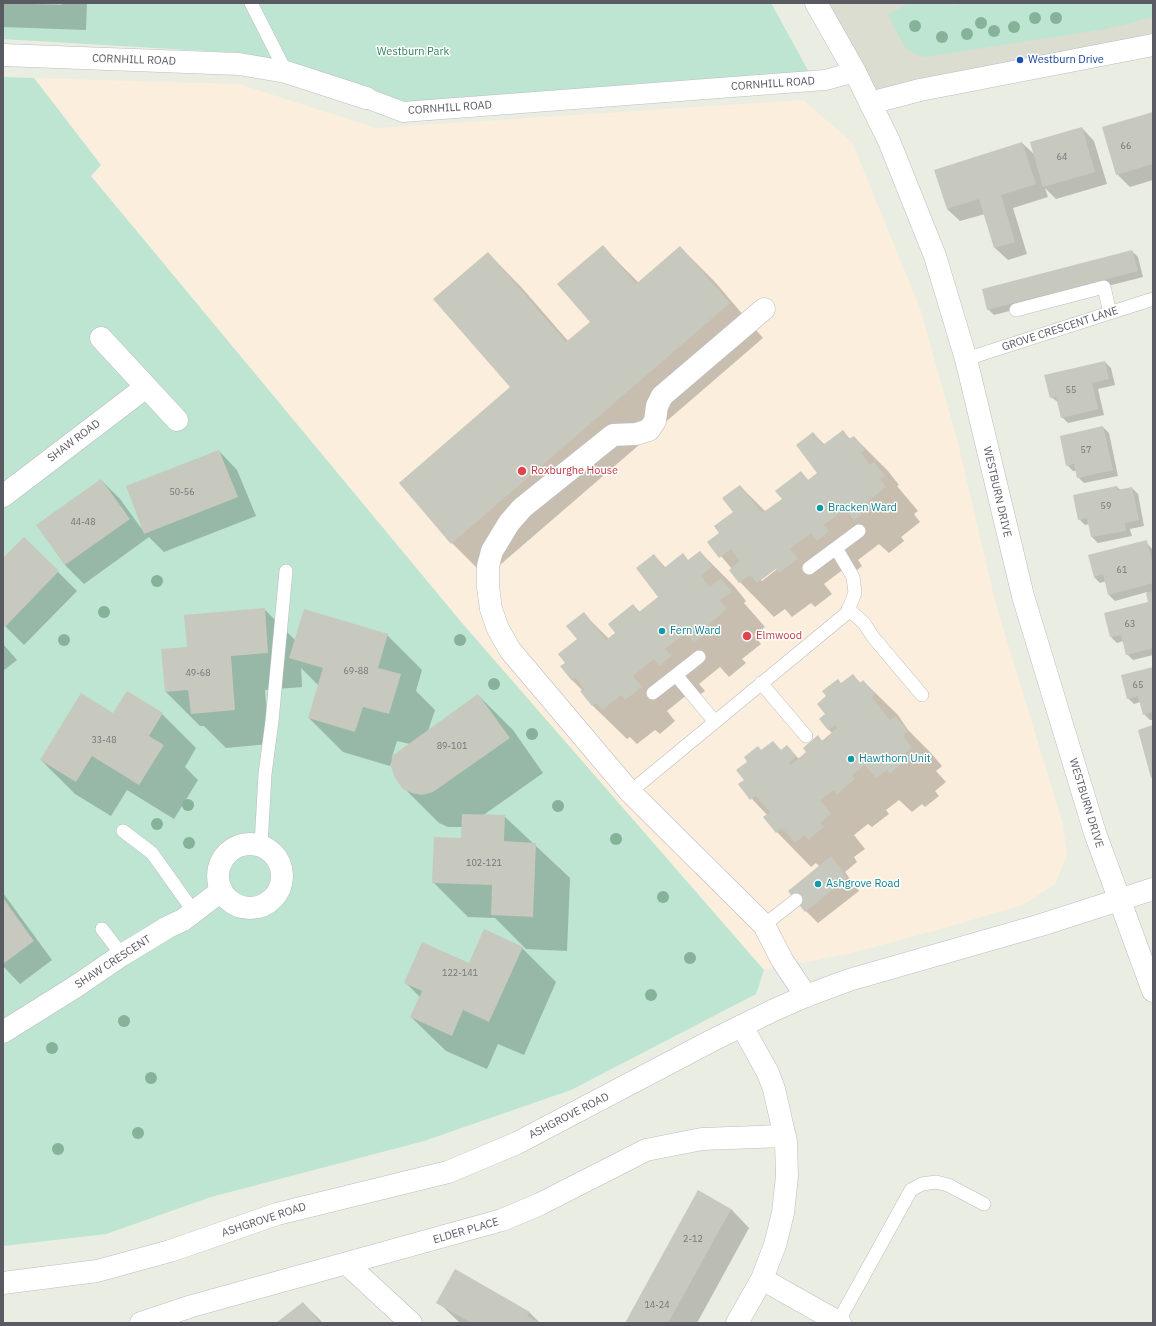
<!DOCTYPE html>
<html>
<head>
<meta charset="utf-8">
<style>
  body { margin:0 }
  #map { position:relative; width:1156px; height:1326px; overflow:hidden; background:#eaede1; font-family:"IBM Plex Sans",sans-serif }
  canvas { display:block }
  .frame { position:absolute; inset:0; border:4px solid #5a5a63; pointer-events:none }
</style>
</head>
<body>
<div id="map">
<canvas width="1156" height="1326"></canvas>
<div class="frame"></div>
</div>
<script>
const ctx = document.querySelector('canvas').getContext('2d');
ctx.lineJoin = 'round';
function paint(path, color) { ctx.fillStyle = color; ctx.fill(path, 'evenodd'); }
const shape = rows => new Path2D(rows.map(r => 'M' + r).join(''));
function strokePath(path, color, width, dash) { ctx.strokeStyle = color; ctx.lineWidth = width; ctx.lineCap = dash ? 'butt' : 'round'; ctx.setLineDash(dash || []); ctx.stroke(path); }
function write(font, color, halo, rows, align = 'center') {
  ctx.font = font + ' "IBM Plex Sans",sans-serif'; ctx.lineWidth = 3; ctx.setLineDash([]); ctx.textBaseline = 'middle'; ctx.strokeStyle = halo; ctx.fillStyle = color; for (const [text, x, y, turn = 0] of rows) {
    ctx.save(); ctx.translate(x, y); ctx.rotate((+turn || 0) * Math.PI / 180); ctx.textAlign = isNaN(turn) ? turn : align; if (halo) ctx.strokeText(text, 0, 0); ctx.fillText(text, 0, 0); ctx.restore();
  }
}
const education = shape([
  [816,3,1153,3,1153,45,870,103]
]);
const medical = shape([
  [34,78,239,84,376,128,803,100,852,142,920,308,958,443,996,605,1063,824,1067,855,1055,884,1023,905,941,929,848,954,764,970,462,623,91,176,101,165]
]);
const green = shape([
  [3,3,771,3,810,74,407,102,240,53,3,39],
  [909,3,951,3,953,6,959,3,1153,3,1153,17,1106,29,924,57,913,53,905,47,888,15],
  [3,77,34,78,101,165,91,176,462,623,764,970,756,994,571,1090,424,1141,211,1197,106,1234,3,1246]
]);
const shadow = shape([
  [3,3,87,3,86,30,3,27],
  [1153,113,1153,180,1130,187,1117,174],
  [1082,128,1094,141,1107,184,1056,199,1045,188,1048,197,1013,208,1027,254,1008,260,995,248,985,214,960,221,947,209,1022,143,1035,155],
  [602,246,639,283,680,247,715,282,763,338,486,577,452,543,512,387,488,253,522,288,569,342,591,322],
  [1132,251,1138,257,1143,277,994,315,988,309],
  [1105,362,1111,368,1115,385,1098,389,1104,415,1068,423,1062,417,1059,403,1051,397],
  [1103,427,1109,433,1118,476,1084,483,1078,477,1076,471,1073,471,1067,465],
  [843,431,851,440,854,437,888,471,899,485,897,486,918,511,914,514,920,522,901,537,904,541,889,553,879,544,858,560,862,566,852,574,845,568,824,584,832,594,815,607,811,603,792,617,785,609,774,617,740,582,732,569,709,542,721,533,734,512,740,486,766,512,783,499,801,473,809,481,819,474,813,433,825,445],
  [779,565,780,567,762,581,760,579],
  [219,451,237,470,256,516,164,552,149,537,84,584,65,565,37,525,101,480,120,499,144,532],
  [1117,487,1121,490,1132,488,1138,494,1144,526,1130,529,1132,536,1098,543,1092,537,1089,524,1085,525,1079,519],
  [24,538,77,591,24,645,3,624,3,559],
  [1146,542,1153,550,1153,655,1133,660,1127,654,1123,641,1117,643,1111,637,1149,603,1147,592,1115,601,1109,595,1106,581,1100,583,1094,577],
  [700,552,734,586,746,601,744,603,765,627,754,635,761,644,742,659,746,663,729,677,720,667,699,684,705,691,694,699,688,694,667,711,675,721,660,734,655,730,637,744,630,737,627,739,592,705,583,691,572,680,566,663,578,639,584,614,609,639,616,633,633,605,640,612,660,597,654,555,666,568,688,561],
  [264,609,295,640,387,635,422,670,416,691,435,710,428,731,478,695,513,730,543,773,482,816,504,816,570,878,567,951,526,949,495,918,468,917,433,882,462,839,462,827,448,827,439,823,404,788,393,759,390,766,343,752,309,718,319,686,301,668,302,687,265,690,269,744,226,748,204,726,200,726,166,692,188,648],
  [397,741,410,744,392,757],
  [3,644,17,660,3,671],
  [1153,668,1153,720,1150,720,1144,714,1140,702,1134,704,1128,698],
  [853,676,861,683,863,681,898,715,908,730,930,752,942,766,936,771,946,782,935,791,939,796,925,807,922,804,912,812,899,800,886,810,889,814,872,827,868,824,854,835,865,849,854,857,857,862,845,872,859,891,818,923,806,911,820,867,816,863,811,867,777,832,765,818,767,815,739,785,745,780,748,762,762,751,782,751,787,746,799,759,807,753,818,737,822,741,832,733,828,729,827,714,842,684],
  [114,714,162,714,196,748,185,767,198,780,174,819,127,790,111,816,75,794,41,760],
  [3,893,52,960,20,984,3,966],
  [522,948,556,982,524,1055,498,1044,487,1069,446,1051,411,1017,420,997,405,982],
  [731,1209,749,1228,697,1323,626,1323],
  [438,1302,529,1312,540,1323,460,1323],
  [303,1303,323,1323,278,1323]
]);
const building = shape([
  [31,3,62,3,62,5,31,4],
  [1153,112,1153,164,1116,175,1102,127],
  [1082,127,1095,172,1043,187,1030,142],
  [1022,142,1036,184,1001,195,1015,242,994,248,979,199,947,209,934,170],
  [603,245,636,284,680,246,730,303,451,544,399,483,510,387,433,299,488,252,566,342,590,322,557,284],
  [1132,250,1138,271,987,310,982,289],
  [1105,361,1109,379,1092,383,1098,409,1061,418,1056,397,1050,398,1044,375],
  [1103,426,1113,470,1077,478,1074,464,1066,466,1060,436],
  [843,430,849,439,854,436,865,450,861,453,870,465,874,462,885,476,880,479,886,487,867,502,871,507,854,520,845,509,824,525,829,531,817,541,811,533,790,549,798,559,779,573,776,569,757,583,750,575,739,583,729,570,740,561,731,549,719,558,707,542,719,533,714,526,733,512,722,498,740,485,762,513,782,499,775,491,801,471,808,480,817,473,796,445,813,432,823,445],
  [219,450,238,497,144,534,126,486],
  [101,479,130,519,65,565,36,525],
  [1117,486,1118,490,1132,487,1139,520,1125,523,1126,531,1091,537,1087,518,1078,520,1073,495],
  [24,537,59,571,5,627,3,625,3,558],
  [1147,540,1153,566,1153,583,1108,595,1103,574,1094,577,1088,555],
  [700,551,712,566,701,576,710,587,721,578,732,592,720,600,727,609,709,624,712,629,694,643,686,633,665,649,671,656,659,666,654,659,633,676,642,687,625,700,621,695,602,710,596,703,592,706,580,691,584,689,575,677,572,681,560,666,565,663,558,654,577,639,566,626,584,612,606,640,615,633,608,624,633,604,639,612,658,597,636,568,654,554,664,568,683,553,688,560],
  [1153,591,1153,648,1126,655,1121,635,1110,637,1104,613,1148,602,1146,593],
  [265,608,268,653,231,656,235,710,191,714,188,690,165,692,161,649,187,647,184,615],
  [304,609,388,634,378,668,401,674,389,714,363,707,355,732,308,718,323,668,289,658],
  [1153,667,1153,712,1143,715,1138,696,1127,699,1121,675],
  [853,674,860,683,863,680,875,694,872,698,890,720,896,716,908,731,903,736,912,748,901,756,905,761,890,774,887,770,876,778,865,765,852,775,855,779,837,794,834,790,820,800,831,814,820,823,824,827,808,840,805,835,795,843,782,828,776,833,763,817,770,812,756,796,750,800,738,784,744,780,736,770,747,762,744,757,758,746,761,750,773,741,781,750,787,745,796,756,789,762,791,765,806,752,803,748,818,735,822,741,837,728,835,725,828,730,819,719,825,714,817,704,826,696,822,691,838,679,841,683],
  [127,691,163,713,149,736,164,745,139,785,92,756,76,782,40,760,81,693,113,713],
  [478,694,510,738,433,792,422,795,412,793,403,789,395,778,391,767,392,756],
  [1153,725,1153,777,1151,778,1138,730],
  [462,814,505,815,504,841,536,843,533,917,491,915,492,885,432,883,434,837,461,838],
  [831,856,847,878,805,912,788,891],
  [3,898,34,941,3,964],
  [484,929,523,947,489,1022,463,1010,452,1036,410,1017,422,991,404,983,422,942,469,963],
  [698,1190,731,1209,688,1287,668,1323,625,1323],
  [455,1269,530,1312,527,1316,540,1323,472,1323,436,1303],
  [303,1302,320,1323,276,1323]
]);
const service = shape([
  [251,3,286,72],
  [1016,310,1104,287,1110,313],
  [966,359,1153,299],
  [809,568,859,531],
  [848,609,864,623,873,637,922,695],
  [676,675,715,722],
  [761,683,806,736],
  [653,693,699,657],
  [630,792,847,613,855,593,853,577,836,548],
  [123,831,152,853,194,912],
  [261,845,265,774,272,721,286,571],
  [764,925,796,900],
  [102,929,122,955],
  [838,1322,911,1190,922,1184,936,1182,948,1185,984,1204]
]);
const pedestrian = shape([
  [366,98,403,112,825,80,855,72]
]);
const minor = shape([
  [3,55,239,64,286,72,366,98],
  [764,309,662,396,657,406,655,421,649,430,636,434,613,435,522,508,509,523,492,551,488,566,488,587,491,609,498,629,510,650,630,792,764,925,782,960,806,996],
  [101,338,177,420],
  [3,496,146,387],
  '218 876a32 32 0 1 1 64 0a32 32 0 1 1-64 0Z',
  [3,1032,75,987,122,955,168,927,183,920,221,891],
  [347,1264,411,1323],
  [762,1279,840,1323],
  [141,1323,192,1306,502,1220,540,1204,646,1150,702,1139,785,1136],
  [737,1323,762,1279,775,1245,783,1213,787,1176,786,1142,774,1089,768,1073,742,1026]
]);
const tertiary = shape([
  [816,3,855,72,889,141,935,256,966,359,1023,596,1095,833,1153,991],
  [870,103,920,90,1153,45],
  [3,1283,97,1271,170,1251,277,1214,448,1172,517,1143,711,1041,774,1010,806,996,849,980,1041,925,1153,889]
]);
const trees = [
  [1035,18],
  [1056,18],
  [981,23],
  [915,26],
  [1014,27],
  [994,31],
  [967,34],
  [942,37],
  [157,581],
  [104,612],
  [64,640],
  [460,640],
  [494,684],
  [532,734],
  [188,805],
  [558,806],
  [157,824],
  [616,839],
  [189,843],
  [663,897],
  [690,958],
  [651,995],
  [124,1021],
  [52,1048],
  [151,1078],
  [138,1133],
  [58,1149]
];
const markers = [
  [1020,60,4,"#1a4fb4"],
  [522,471,5,"#e0444e"],
  [820,508,4,"#0f9aa8"],
  [662,631,4,"#0f9aa8"],
  [747,636,5,"#e0444e"],
  [851,759,4,"#0f9aa8"],
  [818,884,4,"#0f9aa8"]
];
const numberNames = [
  ["66",1126,146],
  ["64",1062,157],
  ["55",1071,390],
  ["57",1086,450],
  ["50-56",182,492],
  ["59",1106,506],
  ["44-48",83,522],
  ["61",1122,570],
  ["63",1130,624],
  ["69-88",356,671],
  ["49-68",198,673],
  ["65",1138,685],
  ["33-48",104,740],
  ["89-101",452,746],
  ["102-121",484,863],
  ["122-141",460,973],
  ["2-12",693,1239],
  ["14-24",657,1305]
];
const parkNames = [
  ["Westburn Park",413,52]
];
const streetNames = [
  ["CORNHILL ROAD",134,60,2],
  ["CORNHILL ROAD",773,84,-4],
  ["CORNHILL ROAD",450,108,-4],
  ["GROVE CRESCENT LANE",1060,329,-18],
  ["SHAW ROAD",74,441,-37],
  ["WESTBURN DRIVE",997,492,77],
  ["WESTBURN DRIVE",1086,803,73],
  ["SHAW CRESCENT",113,962,-33],
  ["ASHGROVE ROAD",569,1116,-27],
  ["ASHGROVE ROAD",264,1220,-18],
  ["ELDER PLACE",466,1231,-16]
];
const transitNames = [
  ["Westburn Drive",1028,60]
];
const healthNames = [
  ["Roxburghe House",531,471],
  ["Elmwood",756,636]
];
const cultureNames = [
  ["Bracken Ward",828,508],
  ["Fern Ward",670,631],
  ["Hawthorn Unit",859,759],
  ["Ashgrove Road",826,884]
];
paint(education, '#daddd0');
paint(medical, '#fbeedc');
paint(green, '#bde5d1');
paint(shadow, '#0003');
paint(building, '#c7c8be');
strokePath(service, '#bcbcc3', 14);
strokePath(pedestrian, '#bcbcc3', 21);
strokePath(minor, '#bcbcc3', 23);
strokePath(tertiary, '#bcbcc3', 23);
strokePath(service, '#fff', 13);
strokePath(pedestrian, '#fff', 20);
strokePath(minor, '#fff', 22);
strokePath(tertiary, '#fff', 22);
ctx.fillStyle = '#85b298';
for (const [x, y] of trees) { ctx.beginPath(); ctx.arc(x, y, 6, 0, 2 * Math.PI); ctx.fill(); }
for (const [x, y, r, color] of markers) { const dot = new Path2D(); dot.arc(x, y, r, 0, 2 * Math.PI); ctx.fillStyle = color; ctx.fill(dot); strokePath(dot, '#fff', 1.5); }
write('9px', '#75767a', null, numberNames);
write('11px', '#33815c', '#fff', parkNames);
write('11px', '#5a5a63', '#fff', streetNames);
write('11px', '#164399', '#fff', transitNames, 'left');
write('11px', '#be3a42', '#fff', healthNames, 'left');
write('11px', '#0d838f', '#fff', cultureNames, 'left');
</script>
</body>
</html>
